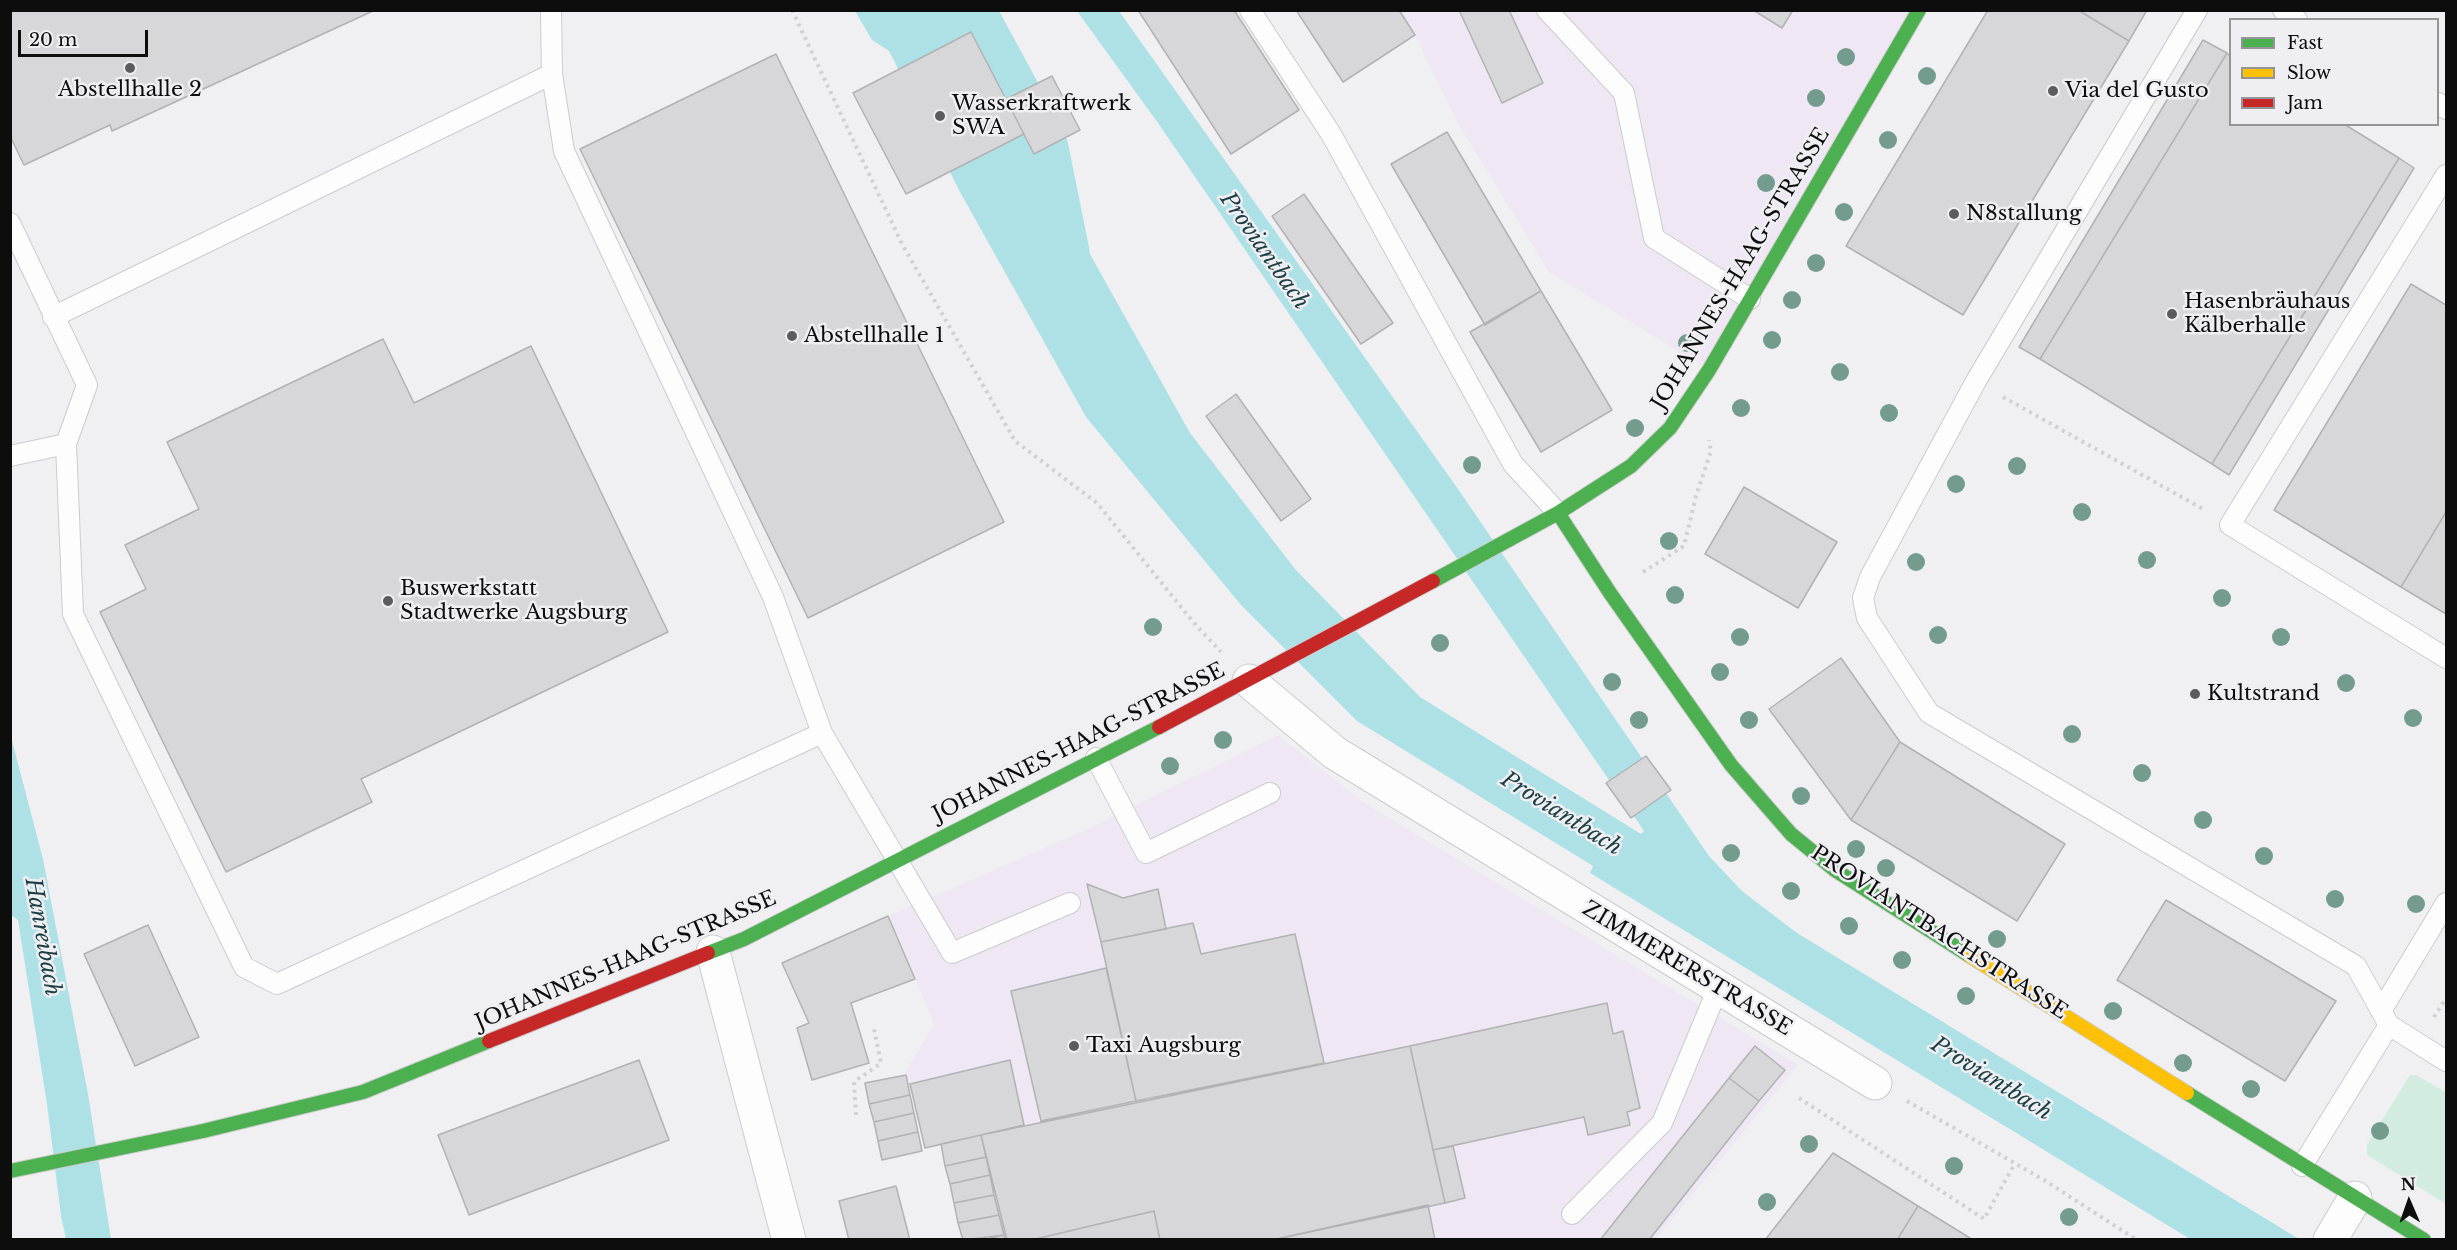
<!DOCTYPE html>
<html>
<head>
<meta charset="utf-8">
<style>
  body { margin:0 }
  #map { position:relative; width:2457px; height:1250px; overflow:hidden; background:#f0f0f2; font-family:"Libre Baskerville",serif }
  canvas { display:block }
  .frame { position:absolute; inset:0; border:12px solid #0d0d0e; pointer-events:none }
  .legend { position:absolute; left:2229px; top:18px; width:210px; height:108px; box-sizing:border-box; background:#efeff3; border:2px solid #959597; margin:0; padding:8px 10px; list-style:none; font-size:18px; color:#0d0d0e }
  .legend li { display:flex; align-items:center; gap:12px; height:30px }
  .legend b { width:30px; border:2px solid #959597 }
  .north { position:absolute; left:2379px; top:1172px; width:60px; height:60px; -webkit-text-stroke:4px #efeff3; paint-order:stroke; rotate:358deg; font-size:16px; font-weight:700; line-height:24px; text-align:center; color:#0d0d0e }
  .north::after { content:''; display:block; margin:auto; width:21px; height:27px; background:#0d0d0e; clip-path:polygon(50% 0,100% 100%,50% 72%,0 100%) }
  .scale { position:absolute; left:18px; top:30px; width:130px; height:27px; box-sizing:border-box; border:3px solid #0d0d0e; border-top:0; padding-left:8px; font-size:18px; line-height:21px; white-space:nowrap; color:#0d0d0e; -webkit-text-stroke:4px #efeff3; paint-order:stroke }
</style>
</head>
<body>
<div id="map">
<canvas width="2457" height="1250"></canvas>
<div class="frame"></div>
<ul class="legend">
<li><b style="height:8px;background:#4caf50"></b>Fast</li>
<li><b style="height:8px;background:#ffc107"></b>Slow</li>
<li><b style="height:8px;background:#c62828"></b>Jam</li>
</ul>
<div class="north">N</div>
<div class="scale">20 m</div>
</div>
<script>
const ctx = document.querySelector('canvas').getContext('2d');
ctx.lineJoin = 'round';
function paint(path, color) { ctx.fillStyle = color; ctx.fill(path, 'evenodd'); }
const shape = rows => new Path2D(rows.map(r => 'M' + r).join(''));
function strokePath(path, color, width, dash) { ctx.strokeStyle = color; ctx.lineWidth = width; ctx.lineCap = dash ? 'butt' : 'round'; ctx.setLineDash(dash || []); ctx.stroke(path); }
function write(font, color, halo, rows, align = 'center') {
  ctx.font = font + ' "Libre Baskerville",serif'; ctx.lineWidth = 5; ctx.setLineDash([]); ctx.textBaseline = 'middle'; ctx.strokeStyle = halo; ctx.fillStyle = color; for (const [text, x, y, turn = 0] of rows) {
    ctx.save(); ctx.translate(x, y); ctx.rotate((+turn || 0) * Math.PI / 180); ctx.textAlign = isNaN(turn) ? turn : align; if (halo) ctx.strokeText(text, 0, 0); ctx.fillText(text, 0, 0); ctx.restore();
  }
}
const industrial = shape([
  [1399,11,1919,11,1709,370,1549,272,1460,127,1415,35],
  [1278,735,1366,804,1798,1065,1656,1239,1004,1239,981,1135,925,1148,905,1072,934,1024,888,916,1079,833]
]);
const green = shape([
  [2410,1075,2416,1075,2446,1092,2446,1204,2367,1155,2367,1144]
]);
const water = shape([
  [855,11,951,11,965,35,971,32,1034,154,1190,433,1295,569,1420,697,1641,834,1644,831,1158,123,1077,11,1119,11,1458,489,1709,856,1742,891,1797,933,2299,1239,2190,1239,1590,873,1593,866,1357,721,1241,605,1086,417,960,192,889,51,872,40],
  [10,733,43,859,88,1094,111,1239,66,1239,61,1216,47,1104,18,920,11,915]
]);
const canal = shape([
  [973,10,1018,93],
  [1046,148,1067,252]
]);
const building = shape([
  [10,10,375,10,112,131,110,125,24,165,10,136,10,10],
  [1138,10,1234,10,1299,110,1231,154,1138,10],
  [1296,10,1399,10,1415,35,1343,82,1296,10],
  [1459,10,1509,10,1543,83,1502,103,1459,10],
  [1753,10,1793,10,1782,28,1753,10],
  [1988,10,2078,10,2129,41,1963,315,1846,246,1988,10],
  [2078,10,2147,10,2129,41,2078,10],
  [971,32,1024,134,906,194,853,93,971,32],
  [2203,40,2227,53,2040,359,2019,347,2203,40],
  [2227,53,2230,56,2230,124,2344,124,2399,158,2212,464,2040,359,2227,53],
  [776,54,1004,522,808,618,580,149,776,54],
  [1052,76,1080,130,1034,154,1006,99,1052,76],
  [1447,132,1541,291,1485,325,1391,164,1447,132],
  [2399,158,2414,168,2229,475,2212,464,2399,158],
  [1304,194,1393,323,1361,344,1272,216,1304,194],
  [2411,284,2446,305,2446,512,2401,587,2274,510,2411,284],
  [1541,291,1612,410,1541,452,1470,332,1541,291],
  [383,339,414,403,531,346,668,632,361,779,372,802,226,872,100,612,146,589,125,545,199,509,167,442,383,339],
  [1236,394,1311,499,1281,521,1206,416,1236,394],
  [1744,487,1837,542,1798,608,1705,554,1744,487],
  [2446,512,2446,614,2401,587,2446,512],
  [1841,658,1900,742,1851,820,1769,709,1841,658],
  [1900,742,2065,844,2017,921,1851,820,1900,742],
  [1646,756,1671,790,1631,818,1606,783,1646,756],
  [1087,884,1123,898,1158,889,1166,929,1101,942,1087,884],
  [2166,900,2336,1001,2285,1081,2117,980,2166,900],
  [888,916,915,979,851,1003,869,1063,812,1080,797,1028,809,1023,782,963,888,916],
  [1193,923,1201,954,1295,934,1324,1063,1136,1101,1101,942,1193,923],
  [148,925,199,1037,135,1066,84,954,148,925],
  [1106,968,1136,1101,1041,1121,1011,991,1106,968],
  [1607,1003,1613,1034,1623,1031,1640,1108,1627,1112,1630,1125,1588,1135,1584,1117,1433,1150,1410,1046,1607,1003],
  [1410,1046,1445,1203,1272,1240,1160,1240,1154,1211,1031,1240,1007,1240,981,1135,1410,1046],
  [1755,1046,1785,1070,1759,1101,1729,1078,1755,1046],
  [639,1060,669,1140,469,1215,438,1135,639,1060],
  [1010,1060,1024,1125,925,1148,910,1084,1010,1060],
  [906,1075,910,1095,869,1104,865,1083,906,1075],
  [1729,1078,1759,1101,1649,1240,1600,1240,1729,1078],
  [910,1095,914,1113,874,1122,869,1104,910,1095],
  [914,1113,918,1132,878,1141,874,1122,914,1113],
  [918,1132,922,1151,882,1160,878,1141,918,1132],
  [981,1135,986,1157,945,1166,941,1144,981,1135],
  [1453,1146,1465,1198,1445,1203,1433,1150,1453,1146],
  [1833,1153,1918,1206,1897,1240,1765,1240,1833,1153],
  [986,1157,990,1175,950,1184,945,1166,986,1157],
  [990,1175,994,1195,954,1203,950,1184,990,1175],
  [896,1186,910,1240,849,1240,839,1201,896,1186],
  [994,1195,999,1215,958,1223,954,1203,994,1195],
  [1428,1205,1435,1240,1272,1240,1428,1205],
  [1918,1206,1970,1238,1973,1240,1897,1240,1918,1206],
  [1154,1211,1160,1240,1031,1240,1154,1211],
  [999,1215,1004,1235,963,1240,958,1223,999,1215],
  [1004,1235,1005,1240,983,1240,1004,1235]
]);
const path = shape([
  [792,10,902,244,1015,441,1097,503,1194,623,1221,652],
  [2003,397,2203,509],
  [1643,572,1684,546,1696,496,1711,451,1709,440],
  [2434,1017,2446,998],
  [1799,1098,1984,1219,2015,1163],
  [1907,1101,2044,1180,2137,1240],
  [856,1115,854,1082,881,1063,874,1029]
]);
const lane = shape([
  [1250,10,1331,134,1513,464,1558,513],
  [1547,10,1624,93,1654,238,1750,299],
  [2197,10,1976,381,1870,577,1863,598,1867,618,1929,713,2356,966,2389,1025],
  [2283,10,2297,20],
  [552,74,564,151,773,597,822,733,952,953,1070,903],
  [2438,103,2446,109],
  [2446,175,2230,525,2446,658],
  [10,223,87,385,66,444,73,614,244,967,277,984,822,733],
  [53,317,552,74,551,10],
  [10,456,66,444],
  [1096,758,1146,853,1270,793],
  [2381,1011,2446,903],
  [2302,1166,2389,1025,2446,1061],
  [1572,1214,1662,1123,1718,988]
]);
const street = shape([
  [1249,681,1335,753,1875,1083],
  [713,952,789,1240],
  [2330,1240,2355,1198]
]);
const fast = shape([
  [1558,513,1610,593,1731,765,1791,834,1835,870,1970,956],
  [1433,581,1558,513,1631,466,1670,428,1709,370,1919,10],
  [708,953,744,939,1159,727],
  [2187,1093,2424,1240],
  [10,1171,203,1131,363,1092,489,1041]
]);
const slow = shape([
  [1970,956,2187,1093]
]);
const jam = shape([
  [1159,727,1433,581],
  [489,1041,708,953]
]);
const trees = [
  [1846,57],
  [1927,76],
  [1816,98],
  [1888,140],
  [1766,183],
  [1844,212],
  [1816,263],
  [1792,300],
  [1772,340],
  [1687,343],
  [1840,372],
  [1741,408],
  [1889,413],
  [1635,428],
  [1472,465],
  [2017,466],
  [1956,484],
  [2082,512],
  [1669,541],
  [2147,560],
  [1916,562],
  [1675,595],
  [2222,598],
  [1153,627],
  [1938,635],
  [1740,637],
  [2281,637],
  [1440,643],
  [1720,672],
  [1612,682],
  [2346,683],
  [2413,718],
  [1639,720],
  [1749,720],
  [2072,734],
  [1223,740],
  [1170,766],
  [2142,773],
  [1801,796],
  [2203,820],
  [1856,849],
  [1731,853],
  [2264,856],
  [1886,868],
  [1791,891],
  [2335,899],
  [2416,904],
  [1849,926],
  [1997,939],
  [1902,960],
  [1966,996],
  [2113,1011],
  [2183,1063],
  [2251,1089],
  [2380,1131],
  [1809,1144],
  [1954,1166],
  [1767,1202],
  [2069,1217]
];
const markers = [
  [130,68,6,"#5c5c5e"],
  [2053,91,6,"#5c5c5e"],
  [940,116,6,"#5c5c5e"],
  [1954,214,6,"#5c5c5e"],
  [2172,314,6,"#5c5c5e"],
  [792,336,6,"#5c5c5e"],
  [388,601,6,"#5c5c5e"],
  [2195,694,6,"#5c5c5e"],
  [1074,1046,6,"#5c5c5e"]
];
const poiNames = [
  ["Abstellhalle 2",130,90,"center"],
  ["Via del Gusto",2065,91],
  ["Wasserkraftwerk",952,104],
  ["SWA",952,128],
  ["N8stallung",1966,214],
  ["Hasenbräuhaus",2184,302],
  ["Kälberhalle",2184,326],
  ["Abstellhalle 1",804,336],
  ["Buswerkstatt",400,589],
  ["Stadtwerke Augsburg",400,613],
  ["Kultstrand",2207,694],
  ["Taxi Augsburg",1086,1046]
];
const streetNames = [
  ["JOHANNES-HAAG-STRASSE",1741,269,-59],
  ["JOHANNES-HAAG-STRASSE",1079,743,-27],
  ["PROVIANTBACHSTRASSE",1939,933,33],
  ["JOHANNES-HAAG-STRASSE",626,961,-23],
  ["ZIMMERERSTRASSE",1687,969,31]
];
const waterNames = [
  ["Proviantbach",1264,251,55],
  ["Proviantbach",1561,814,32],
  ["Hanreibach",42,937,80],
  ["Proviantbach",1991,1079,32]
];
paint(industrial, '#efe7f3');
paint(green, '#d3ece0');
paint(water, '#aee1e6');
strokePath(canal, '#aee1e6', 45);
paint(building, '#d7d6d8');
strokePath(building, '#b2b2b4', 1.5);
strokePath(lane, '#ccccce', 22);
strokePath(street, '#ccccce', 35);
strokePath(fast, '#ccccce', 16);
strokePath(slow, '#ccccce', 16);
strokePath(jam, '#ccccce', 16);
strokePath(path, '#d1d1d3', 4, [3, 4.5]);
strokePath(lane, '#fdfdfd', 20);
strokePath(street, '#fdfdfd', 33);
strokePath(fast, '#4caf50', 14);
strokePath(slow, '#ffc107', 14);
strokePath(jam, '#c62828', 14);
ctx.fillStyle = '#739c8e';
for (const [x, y] of trees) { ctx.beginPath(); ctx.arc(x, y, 9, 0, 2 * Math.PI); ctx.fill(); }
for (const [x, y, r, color] of markers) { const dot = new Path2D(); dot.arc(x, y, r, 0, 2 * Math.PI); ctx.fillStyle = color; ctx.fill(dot); strokePath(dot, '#efeff3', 2); }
write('21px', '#0d0d0e', '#efeff3', poiNames, 'left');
write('21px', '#0d0d0e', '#efeff3', streetNames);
write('italic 22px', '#1c4043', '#efeff3', waterNames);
</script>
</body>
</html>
